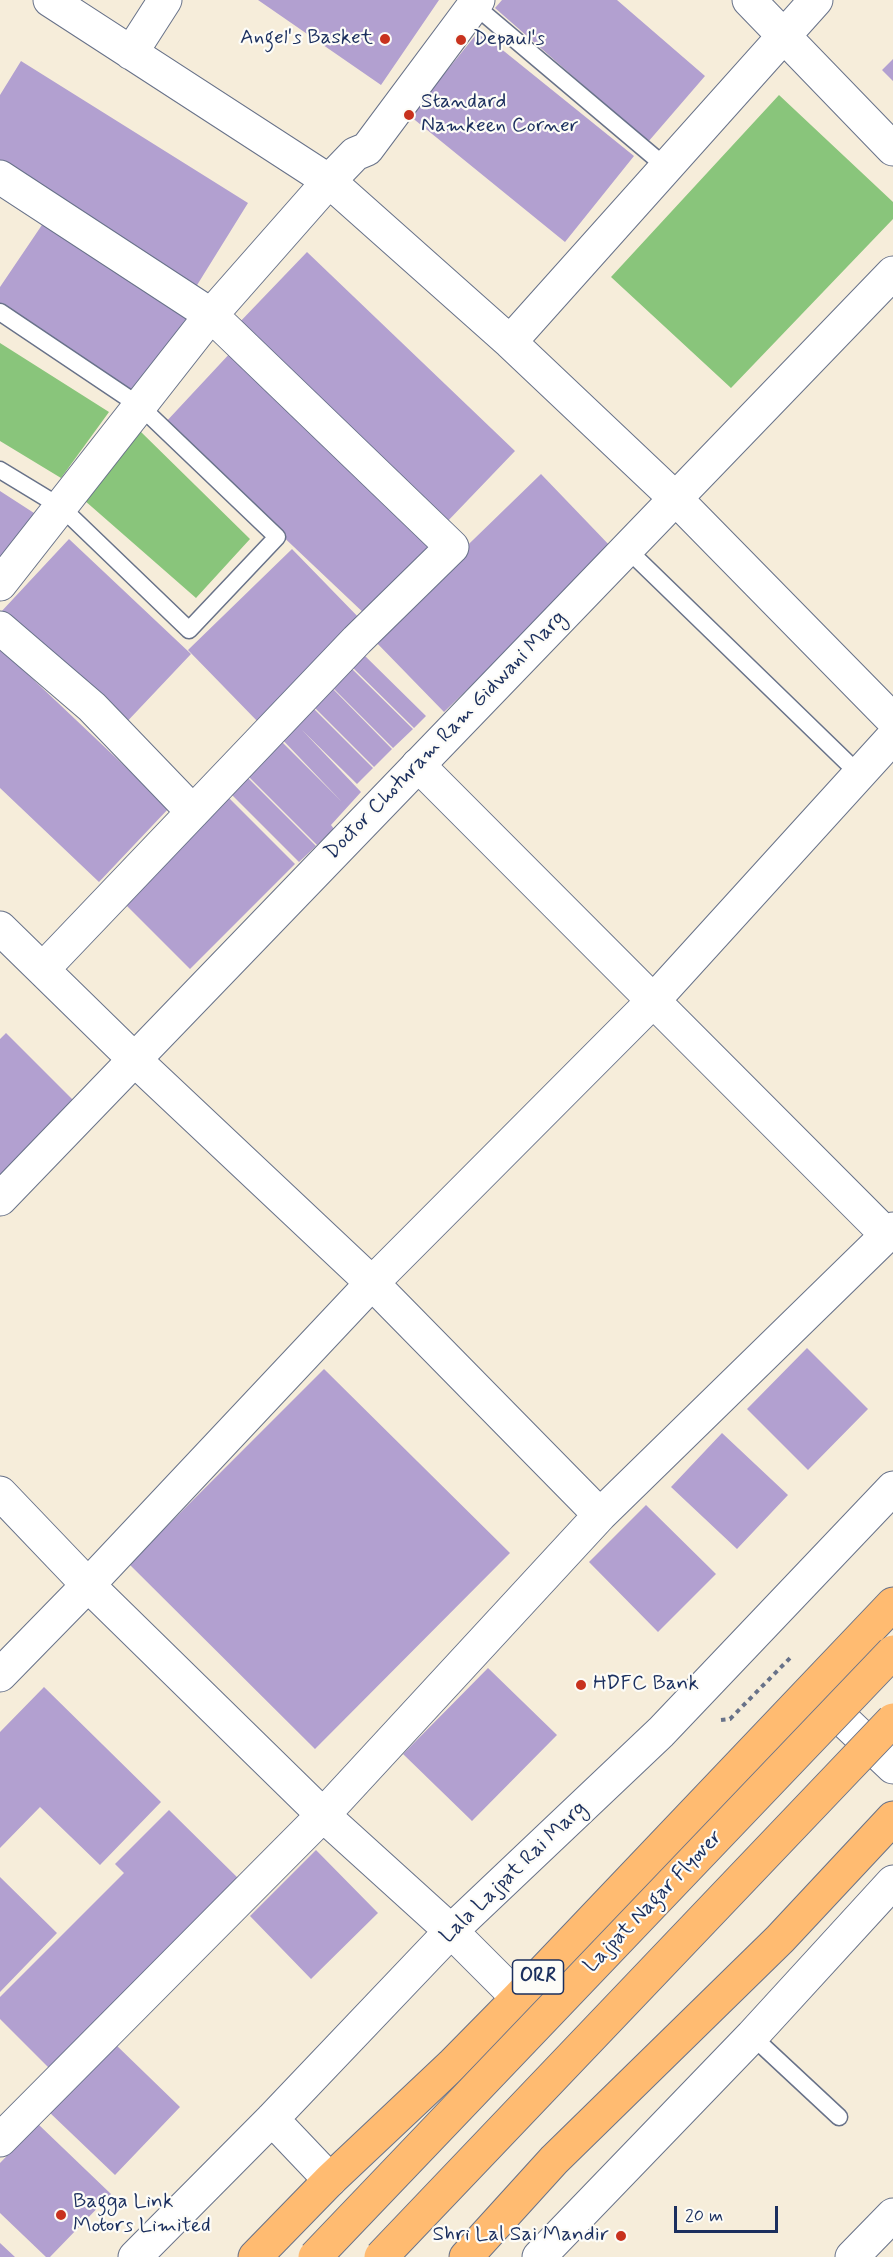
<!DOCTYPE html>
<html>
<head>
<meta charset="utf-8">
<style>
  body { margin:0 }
  #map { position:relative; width:893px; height:2257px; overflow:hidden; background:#f6edda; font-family:Mynerve,sans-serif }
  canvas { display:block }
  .scale { position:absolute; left:674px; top:2206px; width:104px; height:27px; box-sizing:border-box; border:3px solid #1b2f5e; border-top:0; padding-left:8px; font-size:18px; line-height:21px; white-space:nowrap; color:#1b2f5e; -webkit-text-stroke:4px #fdfcf7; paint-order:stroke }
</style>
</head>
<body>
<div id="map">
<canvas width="893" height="2257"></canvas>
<div class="scale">20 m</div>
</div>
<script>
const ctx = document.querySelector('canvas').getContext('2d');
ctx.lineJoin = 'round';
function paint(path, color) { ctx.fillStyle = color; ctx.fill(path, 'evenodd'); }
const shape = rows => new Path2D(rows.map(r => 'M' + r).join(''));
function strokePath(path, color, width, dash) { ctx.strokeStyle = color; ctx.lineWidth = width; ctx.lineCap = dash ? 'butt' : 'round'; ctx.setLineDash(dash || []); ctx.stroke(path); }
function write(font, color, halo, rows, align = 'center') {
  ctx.font = font + ' Mynerve,sans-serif'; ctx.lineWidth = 4.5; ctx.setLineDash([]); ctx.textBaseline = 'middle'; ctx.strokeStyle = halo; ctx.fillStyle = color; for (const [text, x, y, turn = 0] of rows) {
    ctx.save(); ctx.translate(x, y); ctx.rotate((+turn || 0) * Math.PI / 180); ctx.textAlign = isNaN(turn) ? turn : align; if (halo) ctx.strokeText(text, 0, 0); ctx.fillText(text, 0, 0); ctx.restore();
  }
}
const green = shape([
  [779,95,893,202,893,219,731,388,611,277],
  [0,343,109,412,61,478,0,441],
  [140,431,250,539,196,598,84,500]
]);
const building = shape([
  [258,0,439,0,381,85],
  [502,0,617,0,705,76,648,142,495,8],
  [479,31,634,156,565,242,410,116],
  [893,59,893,81,882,70],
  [21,61,248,203,194,290,0,169,0,95],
  [46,219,191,316,135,401,0,311,0,287],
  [307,252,515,451,444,525,236,326],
  [233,350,438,542,368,617,164,424],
  [541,474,613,549,444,712,372,638],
  [0,491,34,513,0,564],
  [69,539,191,654,121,728,0,613],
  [292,549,364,623,260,724,188,650],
  [0,648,169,808,99,882,0,788],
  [362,653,426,716,414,728,350,665],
  [349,666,413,729,393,748,330,685],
  [329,685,392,749,374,767,310,703],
  [310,705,373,768,357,784,302,730,361,792,331,825,334,829,317,845,246,774,277,737,342,802,278,735],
  [245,775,316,846,299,862,228,791],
  [224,793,295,864,190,969,119,898],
  [6,1033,74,1101,0,1175,0,1039],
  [807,1348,868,1409,808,1470,747,1409],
  [324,1369,510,1553,315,1749,129,1564],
  [722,1433,788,1495,737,1549,671,1487],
  [646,1505,716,1574,658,1632,589,1562],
  [488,1668,557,1735,472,1821,403,1754],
  [44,1687,161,1802,100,1865,40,1807,0,1848,0,1732],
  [169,1810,242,1882,53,2072,0,2019,0,1997,124,1873,115,1864],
  [316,1850,378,1913,311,1979,250,1916],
  [0,1877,57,1933,0,1992],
  [113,2042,180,2107,115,2175,48,2111],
  [38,2124,111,2194,50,2257,46,2257,0,2213,0,2163],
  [0,2243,15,2257,0,2257]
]);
const path = shape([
  [721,1720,730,1719,791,1657]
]);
const service = shape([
  [474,5,666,167],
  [0,312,140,406,277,537,189,630,61,507,0,470],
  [627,549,859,774],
  [752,2036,839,2117]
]);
const minor = shape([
  [50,0,329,181,510,342,676,499,893,720],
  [749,0,893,149],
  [131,53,165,0],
  [0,177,211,315,452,547,357,640,43,969],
  [510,342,816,0],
  [0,584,211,315,329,181,355,154,367,149,478,0],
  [0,628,92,707,193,812],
  [418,765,887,1235],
  [0,928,135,1060,372,1283,600,1515],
  [0,1493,88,1585,323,1815,451,1931,518,1998],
  [0,1675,88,1585,372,1283,653,1001,893,737],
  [272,2119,330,2180],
  [0,2140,323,1815,600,1515,893,1229],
  [135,2257,272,2119,451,1931,661,1732,893,1488],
  [539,2257,752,2036,893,1882],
  [852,2257,893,2215]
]);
const tertiary = shape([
  [0,1199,893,273],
  [816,1694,893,1767]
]);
const primary = shape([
  [255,2257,330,2180,452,2065,518,1998,893,1604],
  [466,2257,554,2160,780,1939,893,1818]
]);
const primaryBridge = shape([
  [315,2257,893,1652],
  [381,2257,893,1720]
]);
const markers = [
  [385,39,6,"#c8321e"],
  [461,40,6,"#c8321e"],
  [409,115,6,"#c8321e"],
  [581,1685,6,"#c8321e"],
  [61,2215,6,"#c8321e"],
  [621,2236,6,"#c8321e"]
];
const shields = [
  [538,1977,51]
];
const shieldNames = [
  ["ORR",538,1977]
];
const poiNames = [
  ["Angel's Basket",373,39,"right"],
  ["Depaul's",473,40],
  ["Standard",421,103],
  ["Namkeen Corner",421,127],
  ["HDFC Bank",593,1685],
  ["Bagga Link",73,2203],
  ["Motors Limited",73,2227],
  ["Shri Lal Sai Mandir",609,2236,"right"]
];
const streetNames = [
  ["Doctor Choturam Ram Gidwani Marg",446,736,-46],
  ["Lala Lajpat Rai Marg",514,1873,-44],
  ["Lajpat Nagar Flyover",654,1902,-46]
];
paint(green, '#89c57b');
paint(building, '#b2a0d0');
strokePath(service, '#687289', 19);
strokePath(minor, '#687289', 35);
strokePath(tertiary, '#687289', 35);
strokePath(primary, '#687289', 35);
strokePath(path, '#687289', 4, [4.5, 4.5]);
strokePath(service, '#fff', 16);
strokePath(minor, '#fff', 33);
strokePath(tertiary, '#fff', 33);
strokePath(primary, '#ffbb71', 33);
strokePath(primaryBridge, '#687289', 35, []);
strokePath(primaryBridge, '#ffbb71', 33);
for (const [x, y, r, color] of markers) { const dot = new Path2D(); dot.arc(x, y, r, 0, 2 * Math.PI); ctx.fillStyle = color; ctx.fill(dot); strokePath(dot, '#fdfcf7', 2); }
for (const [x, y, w] of shields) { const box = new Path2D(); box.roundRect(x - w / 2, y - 17, w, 34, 4.5); ctx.fillStyle = '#fdfcf7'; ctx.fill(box); strokePath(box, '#1b2f5e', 1.5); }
write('bold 20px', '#1b2f5e', null, shieldNames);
write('21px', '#1b2f5e', '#fdfcf7', poiNames, 'left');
write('21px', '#1b2f5e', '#fdfcf7', streetNames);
</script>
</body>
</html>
